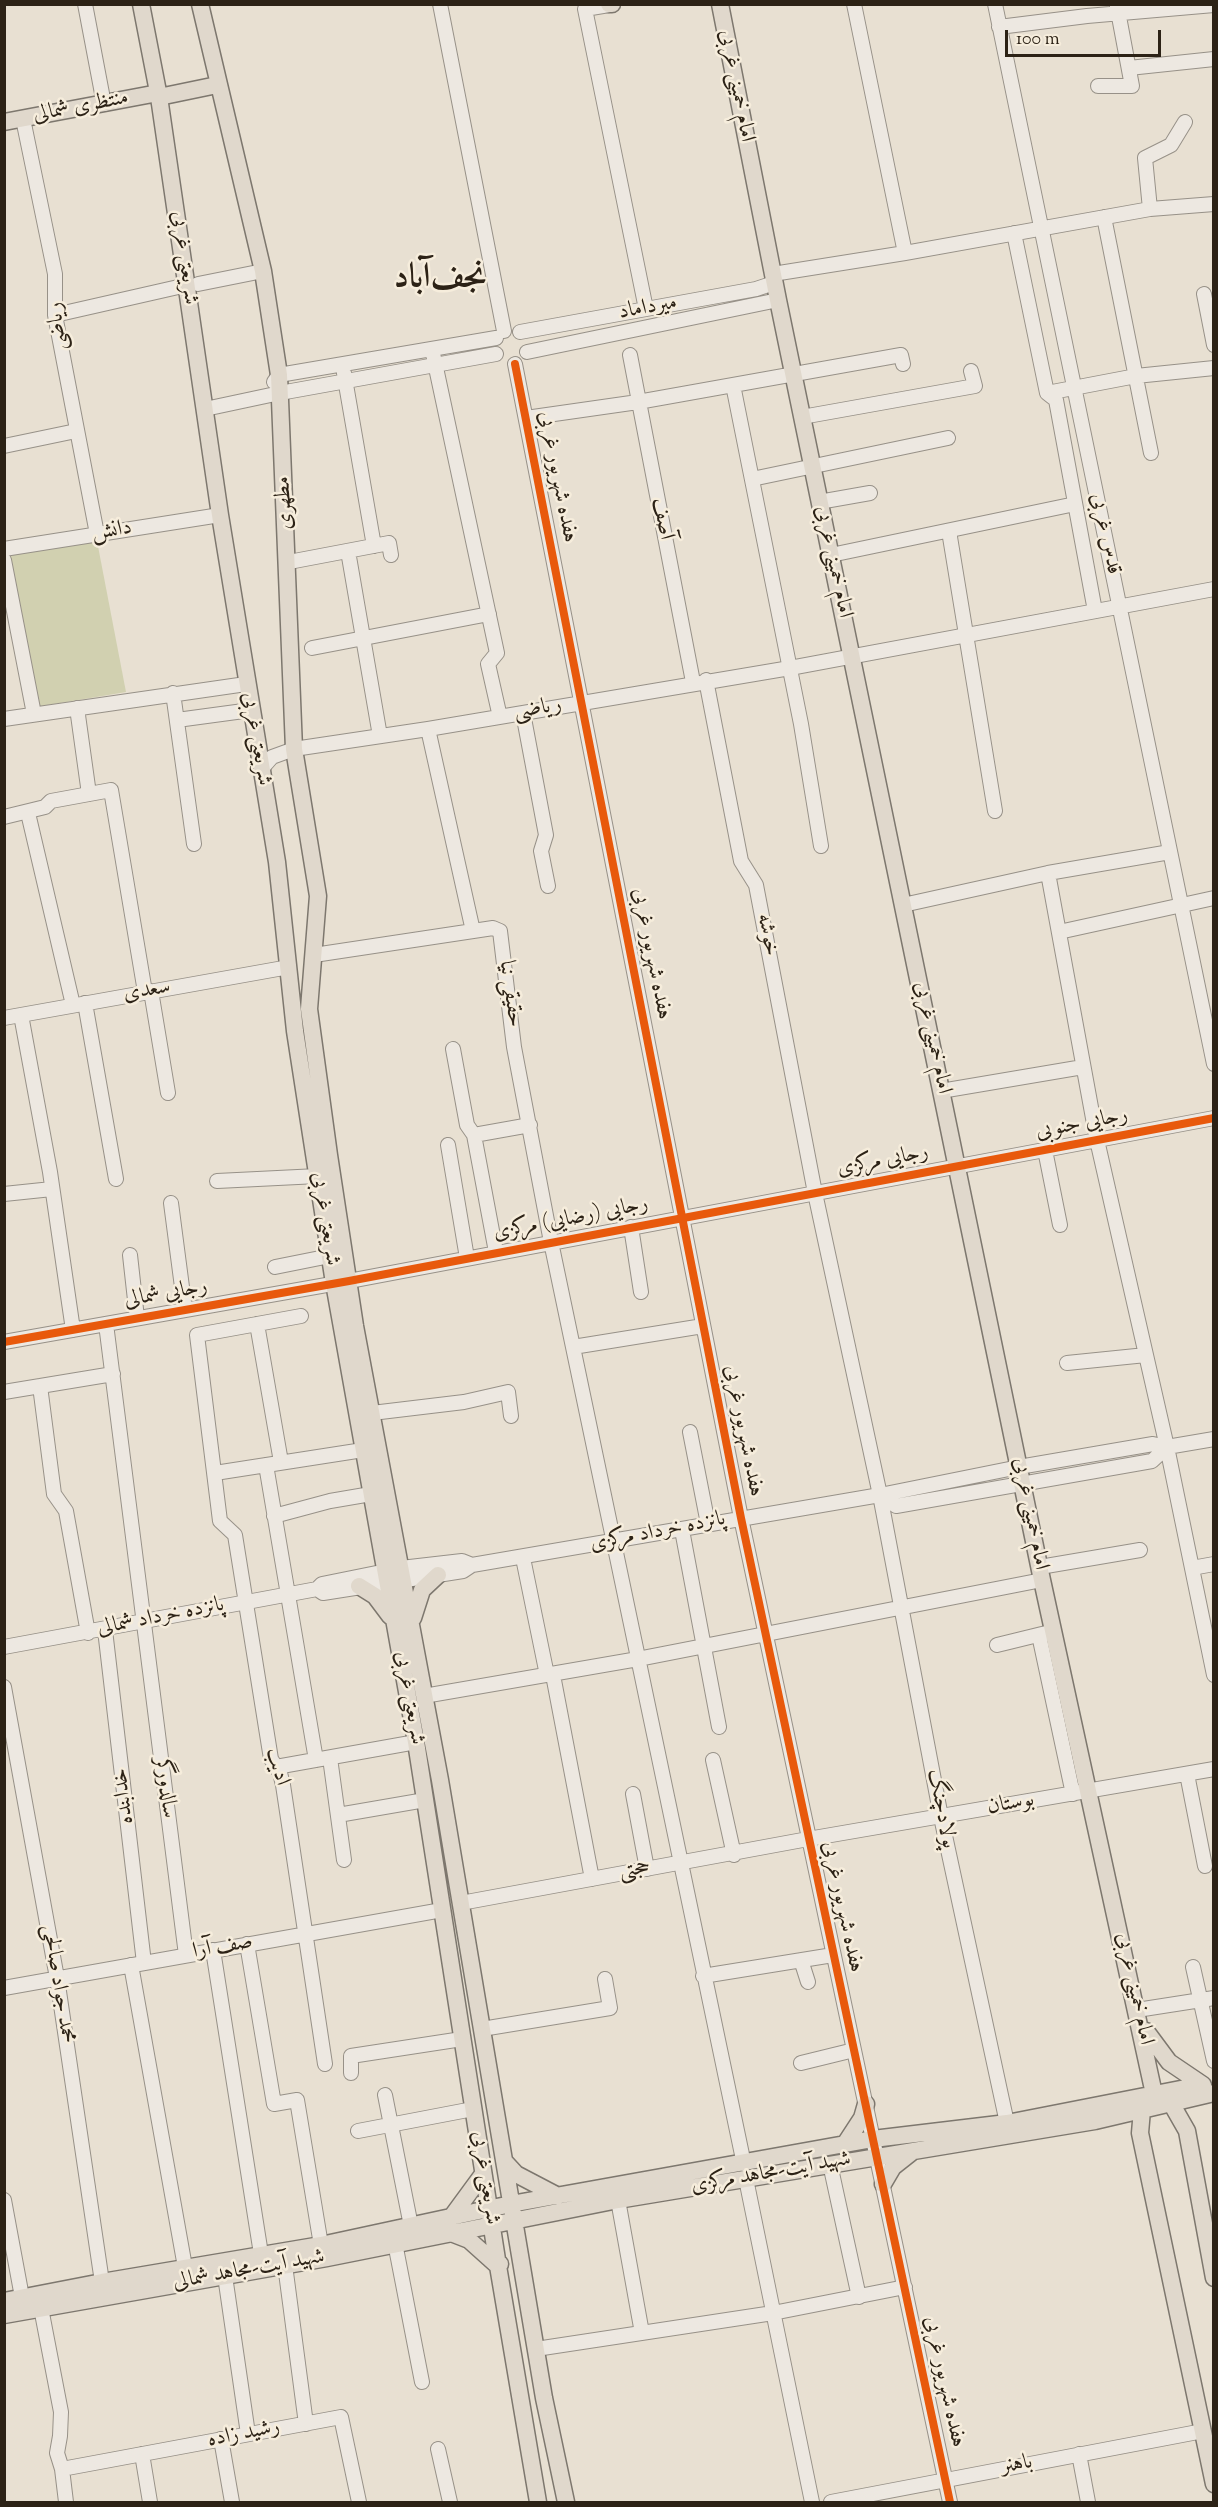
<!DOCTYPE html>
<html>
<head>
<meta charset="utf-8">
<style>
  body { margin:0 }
  #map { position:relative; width:1218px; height:2507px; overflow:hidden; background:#e8e0d2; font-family:"Sorts Mill Goudy",serif }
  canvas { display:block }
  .frame { position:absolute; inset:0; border:6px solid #2c2216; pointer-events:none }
  .scale { position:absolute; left:1005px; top:30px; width:156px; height:27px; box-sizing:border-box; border:3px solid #2c2216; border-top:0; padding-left:8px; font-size:18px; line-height:21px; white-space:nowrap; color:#2c2216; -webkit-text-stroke:4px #f6eddc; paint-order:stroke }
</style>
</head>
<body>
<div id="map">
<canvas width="1218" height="2507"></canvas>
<div class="frame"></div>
<div class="scale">100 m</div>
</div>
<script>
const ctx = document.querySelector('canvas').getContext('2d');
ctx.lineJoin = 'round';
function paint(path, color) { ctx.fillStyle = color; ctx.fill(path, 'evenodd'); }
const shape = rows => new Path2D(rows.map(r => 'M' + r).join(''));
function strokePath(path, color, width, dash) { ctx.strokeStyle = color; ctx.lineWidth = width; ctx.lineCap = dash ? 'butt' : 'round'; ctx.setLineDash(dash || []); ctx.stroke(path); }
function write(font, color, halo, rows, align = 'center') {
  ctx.font = font + ' "Sorts Mill Goudy",Amiri,serif'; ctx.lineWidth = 5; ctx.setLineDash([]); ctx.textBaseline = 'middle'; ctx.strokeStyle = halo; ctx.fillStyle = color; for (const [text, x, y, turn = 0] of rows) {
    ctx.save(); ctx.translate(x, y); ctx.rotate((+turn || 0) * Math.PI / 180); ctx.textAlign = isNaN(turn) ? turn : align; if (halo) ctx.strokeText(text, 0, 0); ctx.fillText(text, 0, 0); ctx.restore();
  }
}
const green = shape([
  [97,541,126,692,37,707,8,555]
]);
const minor = shape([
  [85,4,104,104],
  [440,4,504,331],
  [854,4,905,253],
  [995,4,1214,1064],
  [609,5,585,9,646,309],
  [999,27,1087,16,1214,5],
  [1129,68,1214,59],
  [1098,86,1132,86,1117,6],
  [23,119,55,274,55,315,97,534],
  [1150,209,1145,158,1171,145,1185,122],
  [1104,217,1151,453],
  [1014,233,1047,393,1056,400,1095,611],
  [773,274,905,253,1150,209,1214,204],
  [198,284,263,271],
  [1204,294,1214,345],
  [55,315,187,285],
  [520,332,756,289,774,283],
  [432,349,497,653,488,664,500,717],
  [527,352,778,300],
  [630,355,693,682],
  [515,364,741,1518,950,2502],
  [344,373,374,546],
  [274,382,279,375,496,338],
  [733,385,801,724,821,846],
  [1047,393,1136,376,1214,368],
  [205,409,280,393,496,354],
  [802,417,975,386,971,371],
  [526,418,638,402,901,355,903,364],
  [4,446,76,431],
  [752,479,948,438],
  [819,502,870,493],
  [949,531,995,811],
  [4,549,220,515],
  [348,551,380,736],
  [831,555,1075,504],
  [4,560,34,714],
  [289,562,389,543,391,555],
  [312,648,489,614],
  [706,680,741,861,756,885,815,1193,880,1495,941,1817,1007,2123],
  [173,693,194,844],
  [77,708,89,794],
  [523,713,546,835,541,851,548,886],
  [4,719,246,684],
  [177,720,251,710],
  [428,729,473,931],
  [262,774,264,766,272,757,294,749,428,729,790,668,1214,589],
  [28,813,73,1005],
  [4,817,45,807,51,801,111,790,145,992],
  [1048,873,1097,1140,1167,1447,1214,1675],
  [903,905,1048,873,1170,852],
  [1059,932,1214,898],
  [314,955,493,928,500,931,514,1047,551,1242,744,2164],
  [151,991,168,1093],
  [85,1003,116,1179],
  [21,1015,50,1172,73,1330],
  [4,1018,289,967],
  [453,1049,467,1125,474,1135,496,1252],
  [941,1091,1083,1067],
  [474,1135,530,1125],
  [448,1145,467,1258],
  [1045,1150,1060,1225],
  [217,1181,318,1176],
  [4,1194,52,1189],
  [171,1203,185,1310],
  [631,1227,641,1292],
  [130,1255,137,1318],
  [275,1267,330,1256],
  [301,1316,197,1335,220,1521,235,1535,271,1759,280,1773,283,1785,325,2064],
  [106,1324,186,1955],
  [257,1324,281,1462],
  [4,1342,349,1281,1214,1118],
  [573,1347,703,1326],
  [1067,1363,1146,1355],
  [40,1386,54,1494,66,1511,88,1633],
  [4,1392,113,1374],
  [372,1413,464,1402,508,1392,511,1416],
  [690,1432,708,1524],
  [266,1465,316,1760],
  [215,1473,363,1450],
  [880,1495,896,1506,1152,1461,1167,1447],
  [274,1516,330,1501,371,1494],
  [682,1530,719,1727],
  [523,1558,547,1675],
  [1040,1567,1140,1550],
  [1192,1568,1214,1564],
  [317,1589,323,1593,463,1571,472,1565,880,1495,1019,1467,1153,1444,1167,1447,1214,1439],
  [105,1630,144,1963],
  [1039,1635,1073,1794],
  [997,1645,1046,1633],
  [4,1647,317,1589,322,1584,401,1568,462,1561,472,1565],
  [553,1675,592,1879],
  [4,1687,57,1978,102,2282],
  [424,1696,638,1659,1042,1580],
  [330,1758,344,1860],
  [713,1760,734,1855],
  [276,1767,416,1742],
  [1187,1774,1205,1866],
  [633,1794,647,1869],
  [338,1815,425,1800],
  [461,1903,808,1839,1214,1769],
  [247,1944,274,2104,297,2100,321,2245],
  [213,1950,261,2254],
  [801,1960,808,1982],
  [131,1965,185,2267],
  [1193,1967,1214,2061],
  [703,1976,833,1955],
  [4,1988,442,1910],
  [1137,2010,1214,1998],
  [482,2029,610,2008,605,1979],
  [801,2063,854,2050],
  [351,2073,351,2056,462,2039],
  [385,2095,411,2226],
  [358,2131,473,2109],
  [830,2164,859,2297],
  [746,2179,812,2502],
  [4,2200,22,2297],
  [618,2200,642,2333],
  [395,2243,422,2382],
  [285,2265,306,2424],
  [225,2276,248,2434],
  [41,2308,61,2412,60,2436,57,2453,62,2469,66,2502],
  [536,2349,773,2313,905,2287],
  [221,2439,232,2502],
  [438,2449,450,2502],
  [142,2454,150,2502],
  [1079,2454,1088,2502],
  [62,2469,341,2417,359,2502],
  [831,2502,1203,2431]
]);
const major = shape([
  [141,4,159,97,220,515,277,862,295,1031,334,1283,416,1742,498,2266,538,2502],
  [200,4,263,271,279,375,294,749,318,896,309,1009,329,1155,355,1326,440,1780,544,2398,566,2502],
  [609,4,612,4],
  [720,4,778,300,1042,1580,1154,2094,1171,2103,1187,2131,1214,2278],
  [159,97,217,85],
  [4,122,158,93],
  [359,1586,375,1596,390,1616],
  [413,1618,422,1590,438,1575],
  [1146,2031,1169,2062,1203,2085],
  [1146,2104,1142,2110,1140,2133,1214,2484],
  [845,2144,862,2118,866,2104],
  [504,2161,516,2174,558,2196],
  [883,2184,893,2167,912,2152],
  [450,2219,483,2174],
  [451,2233,469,2240,498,2266,500,2264],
  [4,2301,102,2282,321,2245,511,2204,873,2139,1007,2123,1201,2085],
  [4,2315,327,2258,618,2200,1095,2121,1214,2093]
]);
const cycleway = shape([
  [515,364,741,1518,950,2502],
  [4,1342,349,1281,1214,1118]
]);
const streetNames = [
  ["امام خمینی غربی",735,86,79],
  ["منتظری شمالی",81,108,-11],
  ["شریعتی غربی",183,258,82],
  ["میرداماد",648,309,-10],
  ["ریاضی",59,326,-96],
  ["هفده شهریور غربی",556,477,79],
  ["مطهری",286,503,-93],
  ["آصف",661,519,79],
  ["دانش",112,532,-9],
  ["قدس غربی",1104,534,78],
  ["امام خمینی غربی",832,562,78],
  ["ریاضی",538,710,-10],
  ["شریعتی غربی",255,739,80],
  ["خوشه",766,935,79],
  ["هفده شهریور غربی",650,954,79],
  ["سعدی",147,992,-10],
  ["حقیقی نیا",509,994,82],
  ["امام خمینی غربی",931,1038,78],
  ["رجایی جنوبی",1082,1125,-11],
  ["رجایی مرکزی",883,1162,-11],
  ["شریعتی غربی",324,1219,81],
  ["رجایی (رضایی) مرکزی",571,1220,-11],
  ["رجایی شمالی",166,1295,-10],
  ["هفده شهریور غربی",742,1431,79],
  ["امام خمینی غربی",1029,1514,79],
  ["پانزده خرداد مرکزی",658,1533,-11],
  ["پانزده خرداد شمالی",161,1618,-11],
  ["شریعتی غربی",408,1698,80],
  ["ادیب",276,1767,73],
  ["سالدورگر",164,1788,83],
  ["خدابنده",125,1796,-97],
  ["بوستان",1011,1805,-10],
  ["پولادچنگ",940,1809,79],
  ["حجتی",635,1871,-10],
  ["هفده شهریور غربی",841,1907,78],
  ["صف آرا",223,1948,-10],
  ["محمد جواد صالحی",57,1984,81],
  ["امام خمینی غربی",1133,1989,78],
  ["شهید آیت-مجاهد مرکزی",771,2174,-10],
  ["شریعتی غربی",484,2178,81],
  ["شهید آیت-مجاهد شمالی",249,2271,-10],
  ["هفده شهریور غربی",943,2382,78],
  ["رشید زاده",244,2435,-11],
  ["باهنر",1017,2466,-11]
];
const townNames = [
  ["نجف‌آباد",440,280]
];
paint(green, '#d1d0b0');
strokePath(minor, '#979188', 16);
strokePath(major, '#7d776e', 19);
strokePath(minor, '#ede8e1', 14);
strokePath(major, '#e0d8cc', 16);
strokePath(cycleway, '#e8590c', 8);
write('22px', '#2c2216', '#f6eddc', streetNames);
write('bold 34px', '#2c2216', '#f6eddc', townNames);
</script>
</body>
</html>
